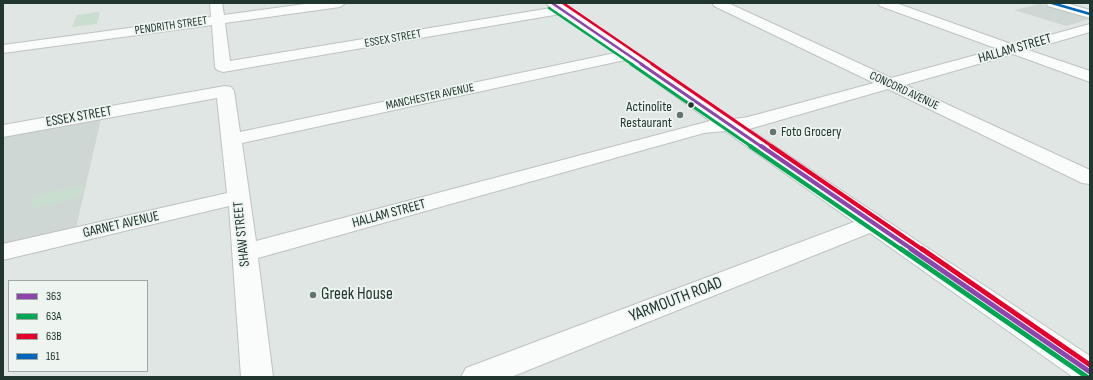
<!DOCTYPE html>
<html>
<head>
<meta charset="utf-8">
<style>
  body { margin:0 }
  #map { position:relative; width:1093px; height:380px; overflow:hidden; background:#e0e6e3; font-family:"Sofia Sans Condensed",sans-serif }
  canvas { display:block }
  .frame { position:absolute; inset:0; border:4px solid #21362f; pointer-events:none }
  .legend { position:absolute; left:8px; top:280px; width:140px; height:92px; box-sizing:border-box; background:#eef5f1; border:1px solid #9ca9a3; margin:0; padding:5px 7px; list-style:none; font-size:12px; color:#21362f }
  .legend li { display:flex; align-items:center; gap:8px; height:20px }
  .legend b { width:20px; border:1px solid #9ca9a3 }
</style>
</head>
<body>
<div id="map">
<canvas width="1093" height="380"></canvas>
<div class="frame"></div>
<ul class="legend">
<li><b style="height:5px;background:#8e44ad"></b>363</li>
<li><b style="height:5px;background:#00a651"></b>63A</li>
<li><b style="height:5px;background:#e4002b"></b>63B</li>
<li><b style="height:5px;background:#0065bd"></b>161</li>
</ul>
</div>
<script>
const ctx = document.querySelector('canvas').getContext('2d');
ctx.lineJoin = 'round';
function paint(path, color) { ctx.fillStyle = color; ctx.fill(path, 'evenodd'); }
const shape = rows => new Path2D(rows.map(r => 'M' + r).join(''));
function strokePath(path, color, width, dash) { ctx.strokeStyle = color; ctx.lineWidth = width; ctx.lineCap = dash ? 'butt' : 'round'; ctx.setLineDash(dash || []); ctx.stroke(path); }
function write(font, color, halo, rows, align = 'center') {
  ctx.font = font + ' "Sofia Sans Condensed",sans-serif'; ctx.lineWidth = 3.5; ctx.setLineDash([]); ctx.textBaseline = 'middle'; ctx.strokeStyle = halo; ctx.fillStyle = color; for (const [text, x, y, turn = 0] of rows) {
    ctx.save(); ctx.translate(x, y); ctx.rotate((+turn || 0) * Math.PI / 180); ctx.textAlign = isNaN(turn) ? turn : align; if (halo) ctx.strokeText(text, 0, 0); ctx.fillText(text, 0, 0); ctx.restore();
  }
}
const built = shape([
  [1040,4,1089,18,1090,19,1066,26,1014,10],
  [101,119,76,228,3,245,3,136]
]);
const green = shape([
  [100,12,97,24,72,27,77,15],
  [85,185,81,197,30,209,34,196]
]);
const minor = shape([
  [210,3,222,3,224,15,312,3,346,3,340,7,225,23,230,61,551,8,546,3,560,3,734,119,748,117,874,83,714,6,712,3,728,3,891,78,998,49,880,6,878,3,896,3,1014,45,1090,24,1090,32,1028,50,1090,71,1090,82,1013,54,905,85,1090,170,1090,184,1082,183,888,89,749,129,1090,356,1090,377,1073,377,870,233,511,377,461,377,466,368,854,222,725,131,704,133,258,258,273,377,241,377,229,206,3,260,3,244,227,193,217,98,3,137,3,125,225,86,231,87,234,91,240,132,615,53,560,14,223,72,217,70,215,67,212,25,3,53,3,45,211,17,210,3],
  [625,60,710,121,256,241,242,143,625,60],
  [1046,3,1066,3,1090,10,1090,18,1048,6,1046,3]
]);
const bus1Far3 = shape([
  [552,3,643,65]
]);
const bus1Far2 = shape([
  [641,64,762,147]
]);
const bus1Far1 = shape([
  [761,146,913,250]
]);
const bus1 = shape([
  [911,249,1090,372]
]);
const bus2Far3 = shape([
  [549,8,633,65]
]);
const bus2Far2 = shape([
  [631,64,752,147]
]);
const bus2Far1 = shape([
  [750,146,902,250]
]);
const bus2 = shape([
  [901,249,1087,377]
]);
const bus3Far3 = shape([
  [563,3,654,65]
]);
const bus3Far2 = shape([
  [652,64,773,147]
]);
const bus3Far1 = shape([
  [771,146,923,250]
]);
const bus3 = shape([
  [922,249,1090,365]
]);
const bus4 = shape([
  [1052,3,1090,14]
]);
const markers = [
  [691,105,3.5,"#21362f"],
  [680,115,4,"#64746e"],
  [773,132,4,"#64746e"],
  [313,295,4,"#64746e"]
];
const farStreetnames = [
  ["PENDRITH STREET",171,26,-8],
  ["ESSEX STREET",393,39,-10],
  ["CONCORD AVENUE",904,91,25],
  ["MANCHESTER AVENUE",430,97,-12]
];
const streetNames = [
  ["HALLAM STREET",1015,49,-16],
  ["ESSEX STREET",79,117,-10],
  ["HALLAM STREET",389,214,-15],
  ["GARNET AVENUE",121,225,-13],
  ["SHAW STREET",242,234,-96]
];
const poiNames = [
  ["Actinolite",672,107],
  ["Restaurant",672,123],
  ["Foto Grocery",781,132,"left"]
];
const nearPoinames = [
  ["Greek House",321,295]
];
const nearStreetnames = [
  ["YARMOUTH ROAD",676,300,-21]
];
paint(built, '#ced7d3');
paint(green, '#cadecf');
strokePath(minor, '#bdc3c0', 2);
paint(minor, '#fafbfb');
strokePath(bus1Far3, '#8e44ad', 2.5);
strokePath(bus1Far2, '#8e44ad', 3);
strokePath(bus1Far1, '#8e44ad', 4);
strokePath(bus1, '#8e44ad', 5);
strokePath(bus2Far3, '#00a651', 2.5);
strokePath(bus2Far2, '#00a651', 3);
strokePath(bus2Far1, '#00a651', 4);
strokePath(bus2, '#00a651', 5);
strokePath(bus3Far3, '#e4002b', 2.5);
strokePath(bus3Far2, '#e4002b', 3);
strokePath(bus3Far1, '#e4002b', 4);
strokePath(bus3, '#e4002b', 5);
strokePath(bus4, '#0065bd', 2.5);
for (const [x, y, r, color] of markers) { const dot = new Path2D(); dot.arc(x, y, r, 0, 2 * Math.PI); ctx.fillStyle = color; ctx.fill(dot); strokePath(dot, '#eef5f1', 1.5); }
write('12px', '#21362f', '#eef5f1', farStreetnames);
write('14px', '#21362f', '#eef5f1', streetNames);
write('14px', '#21362f', '#eef5f1', poiNames, 'right');
write('17px', '#21362f', '#eef5f1', nearPoinames, 'left');
write('17px', '#21362f', '#eef5f1', nearStreetnames);
</script>
</body>
</html>
